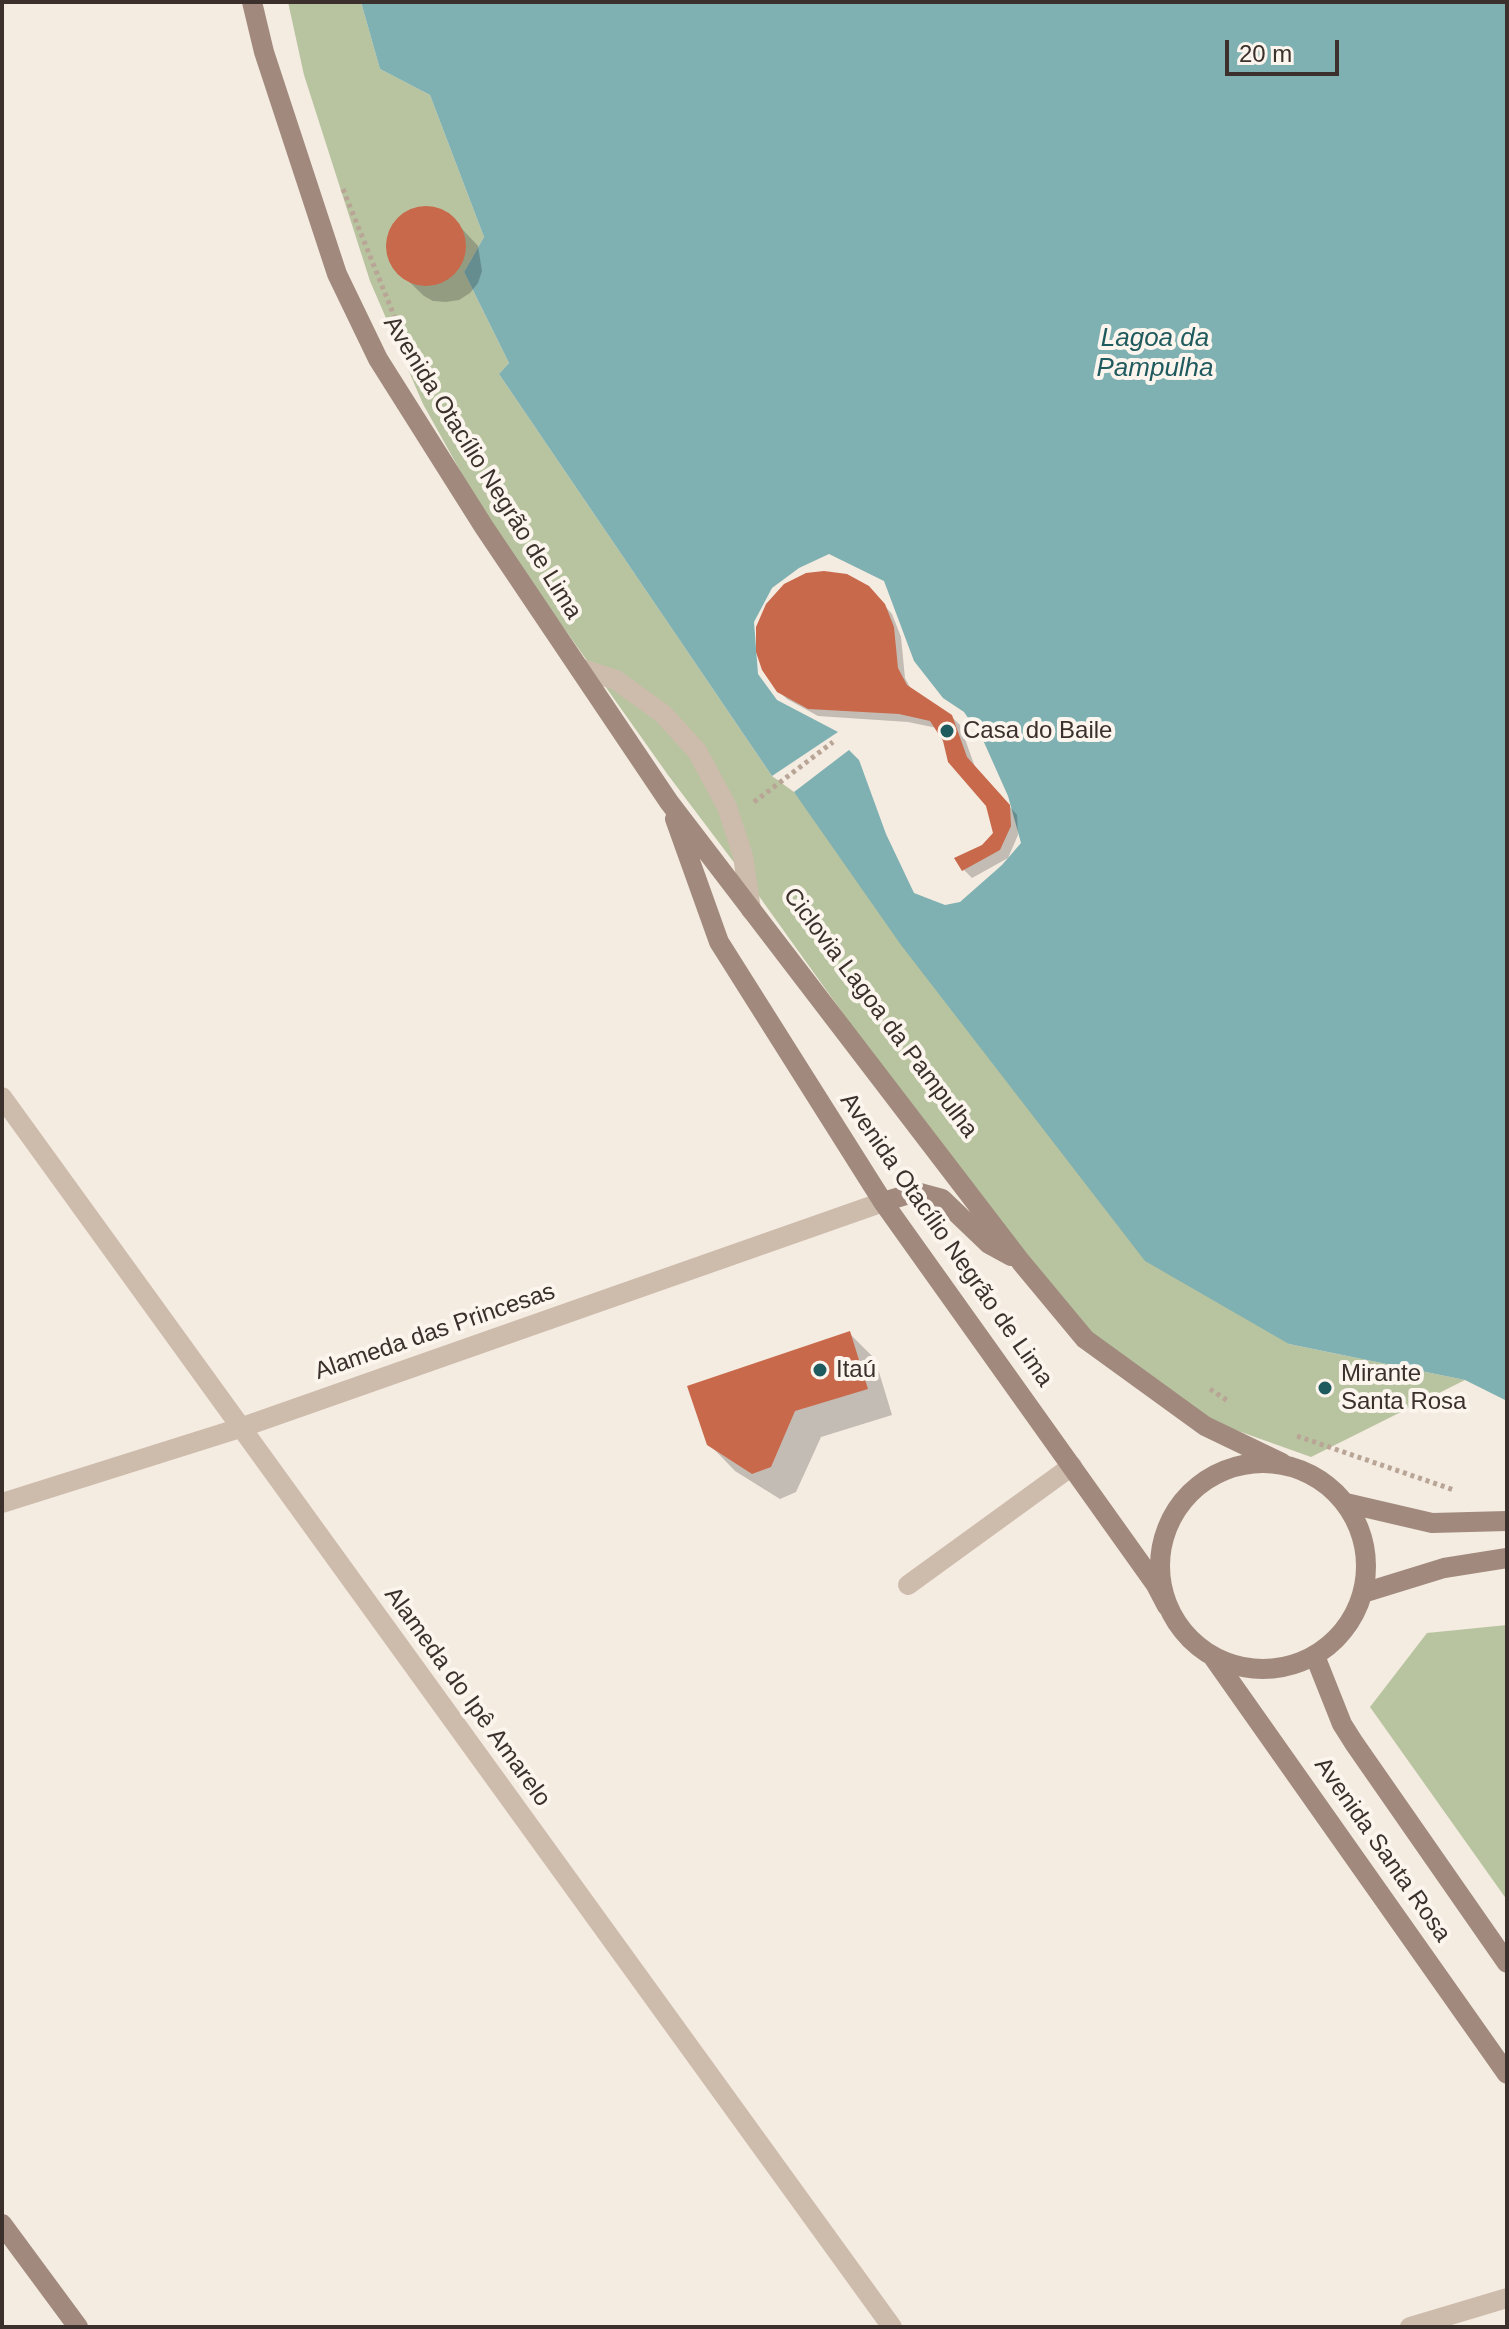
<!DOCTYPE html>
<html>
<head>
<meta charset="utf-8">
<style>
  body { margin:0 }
  #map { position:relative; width:1509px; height:2329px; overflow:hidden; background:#f4ebe1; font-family:Arial,sans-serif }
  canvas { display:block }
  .frame { position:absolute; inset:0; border:4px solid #3b302b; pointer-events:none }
  .scale { position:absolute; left:1225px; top:40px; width:114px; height:36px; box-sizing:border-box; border:4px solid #3b302b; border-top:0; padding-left:10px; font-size:24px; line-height:28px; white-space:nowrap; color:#3b302b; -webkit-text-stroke:6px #fbf5ee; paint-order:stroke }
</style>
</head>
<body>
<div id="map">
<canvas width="1509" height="2329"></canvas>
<div class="frame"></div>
<div class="scale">20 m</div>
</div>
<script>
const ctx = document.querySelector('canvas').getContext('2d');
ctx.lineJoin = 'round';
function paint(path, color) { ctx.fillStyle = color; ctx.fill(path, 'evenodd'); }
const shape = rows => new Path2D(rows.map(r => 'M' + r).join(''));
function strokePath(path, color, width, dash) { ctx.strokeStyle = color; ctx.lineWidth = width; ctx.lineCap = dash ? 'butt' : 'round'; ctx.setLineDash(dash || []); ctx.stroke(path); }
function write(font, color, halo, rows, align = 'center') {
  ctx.font = font + ' Arial,sans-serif'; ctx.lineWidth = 8; ctx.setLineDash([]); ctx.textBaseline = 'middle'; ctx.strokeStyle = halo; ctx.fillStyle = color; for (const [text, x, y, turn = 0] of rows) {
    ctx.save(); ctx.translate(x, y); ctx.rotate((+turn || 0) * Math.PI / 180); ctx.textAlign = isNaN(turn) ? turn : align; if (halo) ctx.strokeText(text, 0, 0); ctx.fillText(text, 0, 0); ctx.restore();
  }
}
const green = shape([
  [288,2,361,2,380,69,430,95,484,237,464,272,509,363,499,374,772,776,794,792,1289,1344,1465,1380,1311,1457,1185,1412,1085,1339,1021,1262,751,885,668,775,488,521,423,404,370,281,304,75],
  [1507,1625,1507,1900,1370,1707,1427,1633]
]);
const water = shape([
  [361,2,1507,2,1507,1401,1465,1380,1289,1344,1145,1261,901,945,794,792,849,750,859,760,886,834,914,893,945,905,960,902,1002,865,1021,843,1008,796,983,740,964,712,943,698,914,661,884,581,829,554,799,568,772,588,754,622,758,674,777,700,838,732,772,776,499,374,509,363,464,272,484,237,430,95,380,69]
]);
const shadow = shape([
  [428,208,452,218,478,246,482,271,478,283,470,293,459,300,446,302,433,301,424,296,397,270,388,248,390,235,395,224,404,215],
  [877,597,892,614,901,637,905,678,912,691,951,716,960,725,975,767,1017,815,1018,835,1008,858,972,878,964,870,995,834,988,805,937,728,908,722,818,716,787,699,778,690],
  [849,1333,875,1359,892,1415,821,1437,796,1492,780,1499,735,1471,709,1444]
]);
const building = shape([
  '386 246a40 40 0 1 1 80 0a40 40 0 1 1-80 0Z',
  [824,571,847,574,869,586,885,604,894,627,898,668,907,685,952,715,967,757,1010,805,1011,826,1000,850,962,871,954,858,982,845,993,833,986,806,948,762,943,741,930,721,899,714,808,709,777,692,762,670,756,652,756,627,766,604,784,584,806,573],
  [850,1331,868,1389,795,1411,771,1467,752,1474,707,1445,687,1386]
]);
const path = shape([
  [343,189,399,328],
  [754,802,833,742],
  [1210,1389,1228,1401],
  [1297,1436,1454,1490]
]);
const lane = shape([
  [579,668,616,680,663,714,697,751,727,807,743,856,751,910],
  [908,1585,1072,1466]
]);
const street = shape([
  [2,1097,892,2327],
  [2,1503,240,1428,883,1202],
  [1410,2327,1507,2298]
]);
const secondary = shape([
  [252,2,264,52,337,274,378,359,484,527,669,802,1021,1262,1085,1339,1205,1426,1282,1463],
  [675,819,719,942,883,1202,1156,1585,1167,1606],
  [883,1202,916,1192,942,1199,989,1244,1011,1256],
  '1160 1566a103 103 0 1 1 206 0a103 103 0 1 1-206 0Z',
  [1346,1503,1432,1523,1507,1521],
  [1363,1593,1444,1568,1507,1558],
  [1315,1656,1342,1724,1354,1743,1507,1963],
  [1213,1657,1507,2074],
  [2,2224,78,2327]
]);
const markers = [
  [947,731,8,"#1f5a5e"],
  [820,1370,8,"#1f5a5e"],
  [1325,1388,8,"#1f5a5e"]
];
const streetNames = [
  ["Avenida Otacílio Negrão de Lima",482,468,58],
  ["Ciclovia Lagoa da Pampulha",880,1013,53],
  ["Avenida Otacílio Negrão de Lima",946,1240,55],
  ["Alameda das Princesas",435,1332,-19],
  ["Alameda do Ipê Amarelo",467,1697,54],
  ["Avenida Santa Rosa",1382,1850,55]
];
const poiNames = [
  ["Casa do Baile",963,731],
  ["Itaú",836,1370],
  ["Mirante",1341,1374],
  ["Santa Rosa",1341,1402]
];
const waterNames = [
  ["Lagoa da",1155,339],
  ["Pampulha",1155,369]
];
paint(green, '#b8c4a0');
paint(water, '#7fb0b2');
paint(shadow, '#0003');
paint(building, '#c8694b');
strokePath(path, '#b9a596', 5, [4, 4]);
strokePath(lane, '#cdbbac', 20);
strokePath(street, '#cdbbac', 20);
strokePath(secondary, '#a18a7d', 20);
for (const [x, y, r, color] of markers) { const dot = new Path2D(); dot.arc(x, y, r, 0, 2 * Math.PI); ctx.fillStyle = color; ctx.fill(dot); strokePath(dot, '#fbf5ee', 3); }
write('24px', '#3b302b', '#fbf5ee', streetNames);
write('24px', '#3b302b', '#fbf5ee', poiNames, 'left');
write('italic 26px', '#1f5a5e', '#fbf5ee', waterNames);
</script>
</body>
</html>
